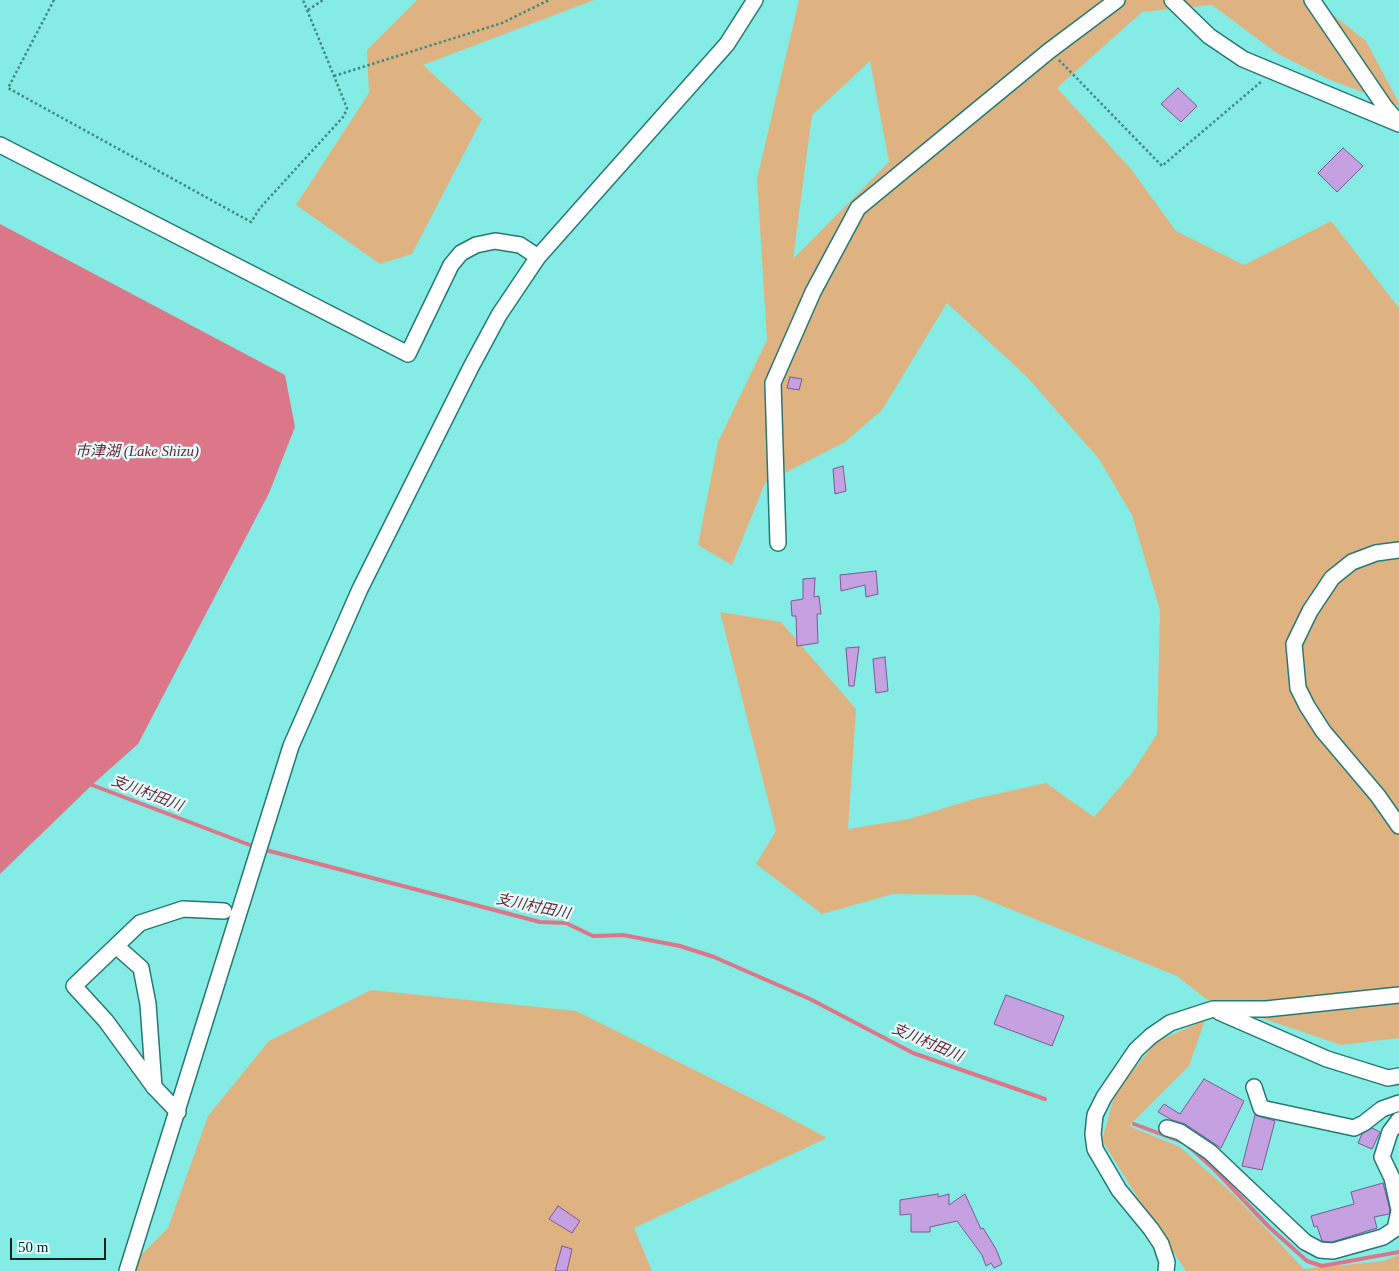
<!DOCTYPE html>
<html>
<head>
<meta charset="utf-8">
<style>
  body { margin:0 }
  #map { position:relative; width:1399px; height:1271px; overflow:hidden; background:#84ece5; font-family:"Times New Roman",serif }
  canvas { display:block }
  .scale { position:absolute; left:10px; top:1238px; width:96px; height:22px; box-sizing:border-box; border:2px solid #022523; border-top:0; padding-left:6px; font-size:15px; line-height:18px; white-space:nowrap; color:#022523; -webkit-text-stroke:4px #e3fffc; paint-order:stroke }
</style>
</head>
<body>
<div id="map">
<canvas width="1399" height="1271"></canvas>
<div class="scale">50 m</div>
</div>
<script>
const ctx = document.querySelector('canvas').getContext('2d');
ctx.lineJoin = 'round';
function paint(path, color) { ctx.fillStyle = color; ctx.fill(path, 'evenodd'); }
const shape = rows => new Path2D(rows.map(r => 'M' + r).join(''));
function strokePath(path, color, width, dash) { ctx.strokeStyle = color; ctx.lineWidth = width; ctx.lineCap = dash ? 'butt' : 'round'; ctx.setLineDash(dash || []); ctx.stroke(path); }
function write(font, color, halo, rows, align = 'center') {
  ctx.font = font + ' "Times New Roman","Noto Sans JP",serif'; ctx.lineWidth = 4.5; ctx.setLineDash([]); ctx.textBaseline = 'middle'; ctx.strokeStyle = halo; ctx.fillStyle = color; for (const [text, x, y, turn = 0] of rows) {
    ctx.save(); ctx.translate(x, y); ctx.rotate((+turn || 0) * Math.PI / 180); ctx.textAlign = isNaN(turn) ? turn : align; if (halo) ctx.strokeText(text, 0, 0); ctx.fillText(text, 0, 0); ctx.restore();
  }
}
const green = shape([
  [417,0,594,0,423,65,482,119,412,254,380,264,296,205,369,93,367,50],
  [799,0,1314,0,1366,41,1399,103,1399,106,1328,79,1278,54,1212,5,1142,12,1057,88,1131,169,1176,231,1244,265,1331,221,1399,308,1399,1038,1341,1045,1206,999,1177,976,975,895,893,894,822,914,756,864,776,831,720,612,781,622,856,709,848,829,909,819,974,799,1046,783,1094,817,1132,773,1157,734,1160,610,1132,515,1099,459,1027,377,947,303,882,410,845,442,765,483,732,565,698,545,718,442,767,340,757,179],
  [870,61,889,162,793,259,812,115],
  [371,990,576,1011,771,1108,827,1138,634,1228,652,1271,125,1271,168,1228,208,1116,269,1041],
  [1205,1020,1189,1066,1129,1126,1180,1147,1234,1195,1304,1269,1383,1261,1399,1255,1399,1271,1186,1271,1142,1205,1102,1140,1115,1093,1156,1042]
]);
const water = shape([
  [0,224,285,375,295,427,269,493,138,744,92,785,0,874]
]);
const stream = shape([
  [92,785,255,847],
  [262,849,540,922,566,923,593,936,623,935,680,946,714,957,810,999,913,1053,1045,1099],
  [1134,1124,1185,1143,1214,1169,1269,1227,1307,1261,1322,1266,1399,1252]
]);
const building = shape([
  [1178,88,1197,106,1181,122,1161,104,1178,88],
  [1343,148,1363,166,1337,192,1318,173,1343,148],
  [790,377,802,379,799,390,787,388,790,377],
  [843,466,846,491,835,494,833,469,843,466],
  [876,571,878,594,866,597,865,585,841,591,840,575,876,571],
  [815,578,814,597,819,596,821,614,817,614,818,643,797,646,796,616,792,616,791,601,803,599,803,579,815,578],
  [859,647,854,686,849,686,846,648,859,647],
  [885,657,888,691,876,693,873,659,885,657],
  [1006,995,1064,1016,1052,1046,994,1024,1006,995],
  [1204,1079,1244,1101,1221,1148,1185,1124,1172,1120,1158,1112,1164,1104,1180,1114,1204,1079],
  [1255,1115,1275,1121,1262,1170,1242,1166,1255,1115],
  [1372,1128,1380,1132,1372,1149,1358,1143,1362,1134,1372,1128],
  [1383,1183,1390,1210,1389,1214,1374,1217,1377,1228,1332,1242,1322,1241,1317,1226,1314,1227,1311,1216,1354,1204,1351,1192,1383,1183],
  [938,1194,938,1197,949,1194,949,1205,965,1194,981,1229,983,1228,996,1249,1002,1264,994,1268,991,1263,986,1266,982,1255,957,1221,930,1227,930,1232,911,1232,911,1214,900,1215,900,1200,938,1194],
  [558,1206,580,1221,572,1233,549,1219,558,1206],
  [562,1246,572,1249,567,1271,555,1271,562,1246]
]);
const path = shape([
  [54,0,8,88,251,222,260,208,344,116,347,108,303,0],
  [308,10,323,0],
  [1059,60,1162,166,1262,81],
  [334,76,502,23,549,0]
]);
const minor = shape([
  [1172,0,1209,36,1243,59,1399,124],
  [1312,0,1385,107,1398,122],
  [0,145,408,354,451,265,461,253,476,245,495,241,520,245,538,257],
  [778,543,773,383,813,292,858,208,1049,51,1117,0],
  [1399,550,1376,553,1352,562,1332,578,1310,611,1294,644,1298,688,1307,706,1323,731,1378,796,1399,826],
  [116,946,141,968,148,1004,154,1087],
  [1219,1012,1327,1059,1388,1078,1399,1076],
  [1254,1087,1261,1108,1354,1128,1364,1123,1382,1109,1399,1103],
  [178,1112,154,1087,106,1021,74,986,140,923,183,909,224,911],
  [1399,1120,1390,1132,1382,1157,1392,1178,1399,1210],
  [1167,1128,1180,1132,1210,1152,1305,1242,1320,1250,1333,1251,1383,1237,1395,1229,1399,1211],
  [127,1271,291,746,360,589,471,367,499,315,538,257,727,44,755,0],
  [1166,1271,1167,1262,1161,1244,1151,1229,1119,1190,1095,1149,1093,1134,1095,1115,1104,1097,1136,1050,1151,1036,1170,1023,1213,1009,1266,1009,1399,995]
]);
const waterNames = [
  ["市津湖 (Lake Shizu)",137,452],
  ["支川村田川",147,794,21],
  ["支川村田川",533,907,12],
  ["支川村田川",927,1043,23]
];
paint(green, '#dfb381');
paint(water, '#db7789');
strokePath(stream, '#db7789', 4);
paint(building, '#c6a1e2');
strokePath(building, '#7b5994', 1);
strokePath(minor, '#247974', 18);
strokePath(path, '#438883', 2.5, [2.5, 2.5]);
strokePath(minor, '#fff', 15);
write('italic 15px', '#741a33', '#e3fffc', waterNames);
</script>
</body>
</html>
